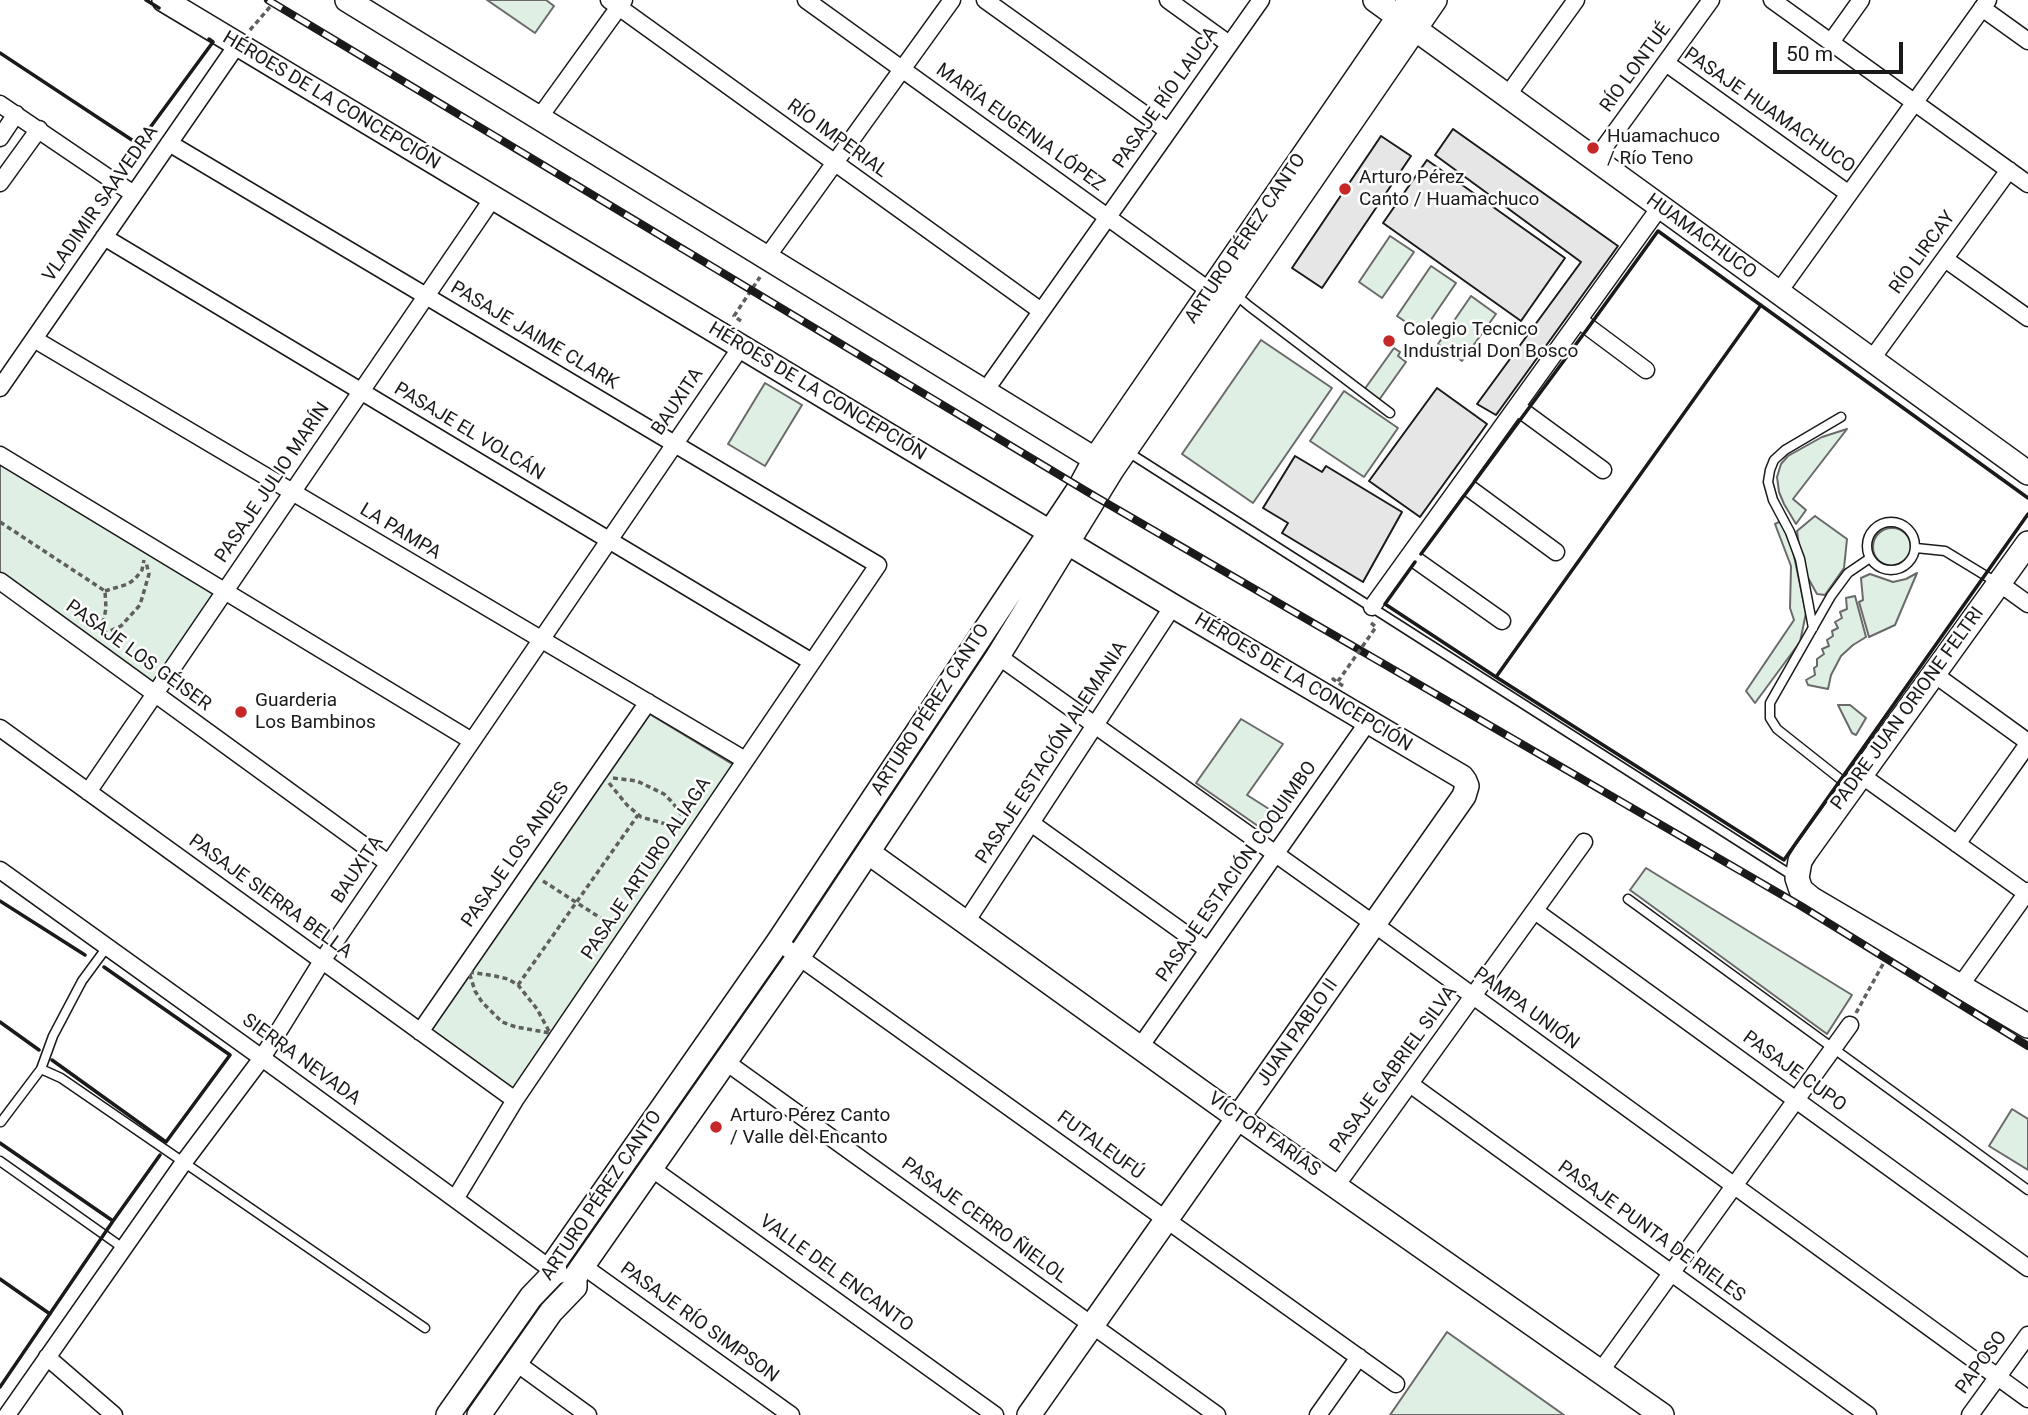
<!DOCTYPE html>
<html>
<head>
<meta charset="utf-8">
<style>
  body { margin:0 }
  #map { position:relative; width:2028px; height:1415px; overflow:hidden; background:#fff; font-family:Roboto,sans-serif }
  canvas { display:block }
  .scale { position:absolute; left:1773px; top:42px; width:130px; height:32px; box-sizing:border-box; border:4px solid #1a1a1a; border-top:0; padding-left:9px; font-size:21px; line-height:24px; white-space:nowrap; color:#1a1a1a; -webkit-text-stroke:5px #fff; paint-order:stroke }
</style>
</head>
<body>
<div id="map">
<canvas width="2028" height="1415"></canvas>
<div class="scale">50 m</div>
</div>
<script>
const ctx = document.querySelector('canvas').getContext('2d');
ctx.lineJoin = 'round';
function paint(path, color) { ctx.fillStyle = color; ctx.fill(path, 'evenodd'); }
const shape = rows => new Path2D(rows.map(r => 'M' + r).join(''));
function strokePath(path, color, width, dash) { ctx.strokeStyle = color; ctx.lineWidth = width; ctx.lineCap = dash ? 'butt' : 'round'; ctx.setLineDash(dash || []); ctx.stroke(path); }
function write(font, color, halo, rows, align = 'center') {
  ctx.font = font + ' Roboto,sans-serif'; ctx.lineWidth = 5; ctx.setLineDash([]); ctx.textBaseline = 'middle'; ctx.strokeStyle = halo; ctx.fillStyle = color; for (const [text, x, y, turn = 0] of rows) {
    ctx.save(); ctx.translate(x, y); ctx.rotate((+turn || 0) * Math.PI / 180); ctx.textAlign = isNaN(turn) ? turn : align; if (halo) ctx.strokeText(text, 0, 0); ctx.fillText(text, 0, 0); ctx.restore();
  }
}
const green = shape([
  [487,0,546,0,554,6,535,33,487,0],
  [1390,236,1414,252,1382,298,1359,282,1390,236],
  [1431,266,1456,283,1422,333,1397,316,1431,266],
  [1471,296,1496,314,1462,361,1438,344,1471,296],
  [1261,340,1332,388,1253,503,1182,454,1261,340],
  [1394,348,1400,352,1398,356,1406,362,1379,400,1364,390,1394,348],
  [765,383,802,405,765,466,728,444,765,383],
  [1344,391,1398,428,1364,477,1310,441,1344,391],
  [1847,429,1793,499,1806,510,1796,524,1784,504,1779,492,1777,477,1781,464,1788,456,1822,437,1847,429],
  [0,461,217,593,152,688,0,577,0,461],
  [1815,516,1847,539,1844,568,1825,595,1817,594,1807,576,1799,546,1797,531,1815,516],
  [1781,521,1790,537,1806,613,1800,642,1755,703,1746,691,1794,620,1790,608,1791,566,1775,524,1781,521],
  '1873 547a19 19 0 1 1 38 0a19 19 0 1 1-38 0Z',
  [1917,573,1895,625,1869,637,1859,602,1863,600,1861,578,1870,574,1893,582,1906,579,1917,573],
  [1855,596,1866,637,1853,645,1841,656,1831,675,1828,689,1808,685,1806,680,1815,675,1814,668,1817,666,1817,659,1824,654,1822,649,1829,646,1827,640,1833,636,1832,631,1838,628,1835,622,1842,618,1840,612,1847,609,1846,598,1855,596],
  [1012,610,954,703,880,817,804,928,798,934,794,933,1012,610],
  [1838,705,1850,705,1866,718,1856,735,1852,733,1838,705],
  [643,710,737,767,511,1093,426,1030,643,710],
  [1241,719,1283,744,1247,795,1280,816,1268,833,1196,783,1241,719],
  [1646,868,1852,995,1827,1034,1630,890,1646,868],
  [2012,1109,2028,1119,2028,1170,1989,1146,2012,1109],
  [1447,1332,1564,1415,1390,1415,1447,1332]
]);
const building = shape([
  [1453,129,1618,246,1496,415,1477,404,1581,262,1435,155,1453,129],
  [1381,136,1411,156,1322,288,1292,268,1381,136],
  [1427,160,1565,258,1521,321,1383,223,1427,160],
  [1437,388,1487,424,1420,517,1369,481,1437,388],
  [1295,456,1322,472,1326,466,1402,512,1363,582,1282,533,1288,523,1263,508,1295,456]
]);
const path = shape([
  [250,30,276,0],
  [741,321,734,316,760,277],
  [0,522,105,591,106,608,104,619,95,632],
  [105,591,128,584,135,579,142,570,144,560],
  [103,634,121,626,140,605,149,574,146,562],
  [613,778,637,781,664,794,672,802,687,822],
  [609,783,627,805,641,817,673,826,683,827],
  [543,881,613,926],
  [469,972,495,976,508,979,518,985,537,1009,550,1033,516,1027,502,1022,482,1002,475,991,469,972],
  [518,985,638,815],
  [1856,1013,1883,964]
]);
const lane = shape([
  [1236,295,1249,306,1390,413],
  [1128,452,1793,876],
  '1867 546a24 24 0 1 1 48 0a24 24 0 1 1-48 0Z',
  [1916,548,1945,551,1996,582],
  [1813,628,1800,559,1790,532,1773,500,1768,482,1770,470,1774,460,1785,450,1841,417],
  [1849,786,1777,729,1770,718,1770,703,1831,596,1848,573,1870,558],
  [1628,899,2028,1190],
  [41,1069,61,1078,425,1328],
  [1,1122,41,1069,53,1036,82,981,107,947],
  [0,1161,123,1248]
]);
const street = shape([
  [609,0,1041,311],
  [806,0,1210,291],
  [985,0,1168,131],
  [1168,0,1229,44],
  [1772,0,2028,184],
  [1982,8,2028,41],
  [1831,42,1861,0],
  [1666,63,1849,194],
  [1507,96,1576,0],
  [0,104,109,178,134,194],
  [539,118,624,0],
  [0,138,16,114],
  [169,143,878,565,515,1100,455,1199],
  [1595,160,1711,0],
  [0,183,39,129],
  [104,237,812,662],
  [767,257,952,0],
  [1945,259,2028,318],
  [1778,293,1988,0],
  [1579,320,1646,370],
  [34,339,745,760],
  [1871,360,2009,170],
  [0,388,237,45],
  [985,391,1261,0],
  [1517,407,1603,470],
  [0,455,472,741],
  [1462,483,1556,552],
  [1410,556,1502,621],
  [0,581,388,863],
  [1999,583,2028,604],
  [1372,607,1660,207],
  [998,656,1374,924,2028,1399],
  [1934,674,2028,742],
  [0,728,515,1100],
  [1861,775,2026,893],
  [88,792,493,198],
  [1031,823,1208,950],
  [1957,844,2028,744],
  [0,870,262,1058,559,1275],
  [1535,911,2028,1268],
  [966,922,1173,606],
  [778,942,1396,1384],
  [1960,986,2028,891],
  [420,1032,648,702],
  [1140,1047,1368,722],
  [726,1062,1217,1415],
  [1410,1084,1868,1415],
  [651,1168,995,1415],
  [1336,1186,1584,842],
  [583,1266,791,1415],
  [47,1357,114,1415],
  [515,1362,588,1415],
  [1600,1372,1850,1025],
  [7,1415,184,1162,262,1058,322,961,741,347],
  [1318,1415,1359,1357],
  [1970,1415,2028,1335]
]);
const secondary = shape([
  [164,0,1173,606,1462,777,1465,781,1467,786,1464,796,1029,1415],
  [347,0,1106,466],
  [1375,0,2028,473],
  [2028,543,1805,853,1800,861,1797,878,1801,890,1812,899,2028,1026],
  [869,853,1238,1118,1662,1415],
  [448,1415,531,1297,555,1272,554,1263,778,942,1080,487,1095,459,1410,0],
  [479,1415,551,1312,575,1287,575,1277,799,956,998,656,1112,470,1435,0]
]);
const rail = shape([
  [268,0,1096,497,1801,906,2028,1046]
]);
const pathBridge = shape([
  [1343,686,1333,679,1335,678,1339,680,1376,627,1370,622]
]);
const wall = shape([
  [146,0,159,8],
  [0,53,138,144,213,42,209,39],
  [1421,554,1588,328,1658,231,2028,498],
  [1415,562,1385,604,1496,677,1784,860,2028,514],
  [1496,677,1761,305],
  [0,901,85,955],
  [0,1022,39,1050],
  [52,1060,166,1142,230,1055,104,967],
  [0,1143,113,1221],
  [0,1279,50,1314],
  [0,1387,113,1221,160,1155]
]);
const markers = [
  [1593,148,7,"#c62828"],
  [1345,189,7,"#c62828"],
  [1389,341,7,"#c62828"],
  [241,712,7,"#c62828"],
  [716,1127,7,"#c62828"]
];
const streetNames = [
  ["RÍO LONTUÉ",1636,68,-54],
  ["PASAJE RÍO LAUCA",1166,98,-55],
  ["HÉROES DE LA CONCEPCIÓN",331,101,31],
  ["PASAJE HUAMACHUCO",1769,111,35],
  ["MARÍA EUGENIA LÓPEZ",1020,128,36],
  ["RÍO IMPERIAL",837,139,36],
  ["VLADIMIR SAAVEDRA",101,204,-55],
  ["HUAMACHUCO",1701,237,36],
  ["ARTURO PÉREZ CANTO",1246,239,-56],
  ["RÍO LIRCAY",1923,253,-54],
  ["PASAJE JAIME CLARK",534,336,31],
  ["HÉROES DE LA CONCEPCIÓN",817,392,31],
  ["BAUXITA",678,402,-56],
  ["PASAJE EL VOLCÁN",469,432,31],
  ["PASAJE JULIO MARÍN",273,483,-56],
  ["LA PAMPA",400,532,31],
  ["PASAJE LOS GÉISER",138,656,36],
  ["HÉROES DE LA CONCEPCIÓN",1303,683,31],
  ["PADRE JUAN ORIONE FELTRI",1908,709,-54],
  ["ARTURO PÉREZ CANTO",931,710,-57],
  ["PASAJE ESTACIÓN ALEMANIA",1052,753,-57],
  ["PASAJE LOS ANDES",516,855,-55],
  ["PASAJE ARTURO ALIAGA",647,869,-56],
  ["BAUXITA",358,870,-56],
  ["PASAJE ESTACIÓN COQUIMBO",1237,872,-55],
  ["PASAJE SIERRA BELLA",270,897,36],
  ["PAMPA UNIÓN",1526,1009,36],
  ["JUAN PABLO II",1298,1033,-55],
  ["SIERRA NEVADA",301,1060,36],
  ["PASAJE GABRIEL SILVA",1394,1070,-54],
  ["PASAJE CUPO",1794,1072,36],
  ["VÍCTOR FARÍAS",1264,1135,35],
  ["FUTALEUFÚ",1100,1146,36],
  ["ARTURO PÉREZ CANTO",602,1196,-56],
  ["PASAJE CERRO ÑIELOL",984,1221,36],
  ["PASAJE PUNTA DE RIELES",1651,1232,36],
  ["VALLE DEL ENCANTO",836,1274,36],
  ["PASAJE RÍO SIMPSON",699,1323,36],
  ["PAPOSO",1982,1363,-54]
];
const poiNames = [
  ["Huamachuco",1607,137],
  ["/ Río Teno",1607,159],
  ["Arturo Pérez",1359,178],
  ["Canto / Huamachuco",1359,200],
  ["Colegio Tecnico",1403,330],
  ["Industrial Don Bosco",1403,352],
  ["Guarderia",255,701],
  ["Los Bambinos",255,723],
  ["Arturo Pérez Canto",730,1116],
  ["/ Valle del Encanto",730,1138]
];
paint(green, '#e0efe3');
strokePath(green, '#6a6a6a', 2);
paint(building, '#e6e6e6');
strokePath(building, '#1a1a1a', 2);
strokePath(lane, '#1a1a1a', 11);
strokePath(street, '#1a1a1a', 19);
strokePath(secondary, '#1a1a1a', 26);
strokePath(path, '#5f5f5f', 3.5, [5, 3.5]);
strokePath(lane, '#fff', 8);
strokePath(street, '#fff', 16);
strokePath(secondary, '#fff', 23);
strokePath(rail, '#1a1a1a', 8);
strokePath(rail, '#fff', 5, [16]);
strokePath(pathBridge, '#5f5f5f', 3.5, [5, 3.5]);
strokePath(wall, '#1a1a1a', 3.5);
for (const [x, y, r, color] of markers) { const dot = new Path2D(); dot.arc(x, y, r, 0, 2 * Math.PI); ctx.fillStyle = color; ctx.fill(dot); strokePath(dot, '#fff', 2.5); }
write('19px', '#1a1a1a', '#fff', streetNames);
write('19px', '#1a1a1a', '#fff', poiNames, 'left');
</script>
</body>
</html>
